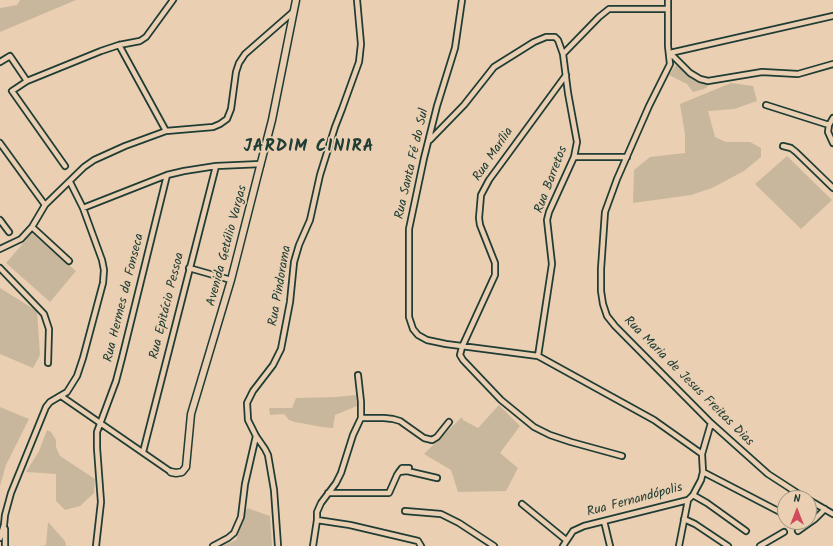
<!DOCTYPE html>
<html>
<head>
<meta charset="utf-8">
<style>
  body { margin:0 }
  #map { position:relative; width:833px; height:546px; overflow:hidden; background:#eacfb2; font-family:Kalam,sans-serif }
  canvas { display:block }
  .north { position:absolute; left:777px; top:490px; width:40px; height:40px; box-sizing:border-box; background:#eacfb2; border:1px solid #999580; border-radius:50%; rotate:0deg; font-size:11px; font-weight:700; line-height:16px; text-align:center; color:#1f3d34 }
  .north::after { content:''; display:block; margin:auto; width:14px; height:18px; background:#d1495b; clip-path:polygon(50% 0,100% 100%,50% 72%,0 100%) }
</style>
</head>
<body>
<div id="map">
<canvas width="833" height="546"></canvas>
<div class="north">N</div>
</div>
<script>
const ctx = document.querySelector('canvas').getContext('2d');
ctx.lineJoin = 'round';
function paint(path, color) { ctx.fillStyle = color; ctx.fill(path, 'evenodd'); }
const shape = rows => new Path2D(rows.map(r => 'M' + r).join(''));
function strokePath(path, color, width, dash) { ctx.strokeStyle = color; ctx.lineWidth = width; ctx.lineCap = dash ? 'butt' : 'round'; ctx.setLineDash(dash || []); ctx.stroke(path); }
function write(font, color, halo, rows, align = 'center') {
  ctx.font = font + ' Kalam,sans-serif'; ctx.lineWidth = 3.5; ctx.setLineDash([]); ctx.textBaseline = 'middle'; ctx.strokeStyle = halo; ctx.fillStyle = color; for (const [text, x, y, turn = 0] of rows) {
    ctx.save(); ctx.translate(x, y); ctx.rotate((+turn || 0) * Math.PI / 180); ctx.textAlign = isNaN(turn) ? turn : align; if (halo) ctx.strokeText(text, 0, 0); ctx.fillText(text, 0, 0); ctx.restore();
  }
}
const green = shape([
  [20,0,76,0,0,32,0,8,17,5],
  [679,65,692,79,698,82,709,84,708,86,704,89,693,92,687,84,669,75,675,66],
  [731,83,753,86,757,101,734,109,708,111,715,137,726,142,750,142,761,148,761,157,744,171,712,188,691,195,633,203,634,170,650,157,685,153,685,134,680,104],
  [787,156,832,200,801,229,755,184],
  [32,233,76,271,50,302,6,263],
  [0,288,37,311,40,355,33,368,0,354],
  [356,395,357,406,335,415,333,428,322,427,295,422,289,420,284,414,270,415,269,408,292,408,296,398,335,397],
  [499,405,520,426,500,453,518,468,506,491,458,492,451,470,424,454,462,417,463,420,478,428],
  [0,407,29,419,6,465,0,486],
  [47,430,51,432,56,440,56,447,60,456,95,479,94,493,80,506,65,510,56,501,56,474,26,472,39,451],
  [247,508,270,516,272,546,222,546,236,540],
  [48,522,65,541,66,546,42,546,46,545]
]);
const street = shape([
  [462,0,455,48,437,106,424,158,409,229,409,317,413,329,418,335,427,340,446,344,538,356,654,420,702,454],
  [668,0,668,46,670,64,649,106,617,179,605,212,601,269,601,291,603,304,607,316,615,326,711,423,768,474,805,498],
  [119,45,166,131],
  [670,53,690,73,700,79,708,81,762,72,798,74,833,64],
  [670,53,833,16],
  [563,54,599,17,609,9,668,9],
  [0,62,10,56,27,81],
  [566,75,489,180,481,195,479,218,480,225,495,263,495,275,462,347,460,355,463,360,501,400,534,427,550,435,571,442,622,456],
  [766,105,829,125],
  [833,118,829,125,828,132,833,143],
  [430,140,464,105,494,67,534,42,546,37,555,37,558,40,563,54,568,93,577,142,574,157,549,212,547,220,552,264,538,356],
  [0,143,45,205],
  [783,146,791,148,796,152,833,188],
  [574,157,627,157],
  [65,166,12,91,27,81,101,51,119,45,140,41,146,37,173,0],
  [83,208,167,175,184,171,216,166,261,164],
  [0,220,9,232],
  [32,227,69,261],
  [0,249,21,239,32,227,45,205,84,167,94,160,125,146,166,131,213,127,220,124,227,119,231,109,236,72,239,63,245,54,293,12],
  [0,268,44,314,49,329,48,363],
  [189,268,231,280],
  [61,396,171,472],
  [361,418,384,418,393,419,400,421,424,438,432,440,437,437,449,422],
  [143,452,216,166],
  [399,472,402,468,409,468],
  [703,472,782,513],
  [328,493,389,493,397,475,399,472,407,471,437,478],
  [693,495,707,503,746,531],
  [809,500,833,514],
  [522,504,566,540],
  [405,511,441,514,459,523,494,546],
  [684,519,695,524,728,546],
  [317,520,350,525,418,541,421,546],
  [604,521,610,546],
  [5,529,5,546],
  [798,531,815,519,825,509],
  [0,538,4,525,5,515,11,493,46,407,50,402,67,392,77,376,83,358,103,283,104,270,102,260,83,208,70,182],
  [96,546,101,502,97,448,97,432,116,381,122,358,167,175],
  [213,546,228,538,234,533,241,517,245,484,256,436],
  [278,546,274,490,268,455,265,449,256,436,248,420,247,403,253,391,273,365,281,349,290,302,294,262,299,245,310,220,320,175,335,127,342,109,359,62,361,44,357,0],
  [313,546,317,520,317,512,321,503,336,483,341,473,353,435,361,418,361,402,358,375],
  [563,546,573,531,584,526,688,500,693,495,701,480,703,472,702,454,711,423],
  [679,546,688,500],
  [760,546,784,532]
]);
const secondary = shape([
  [171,472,176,473,182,472,186,467,191,414,231,280,257,178,272,120,296,0]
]);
const streetNames = [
  ["Rua Marília",494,155,-56],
  ["Rua Santa Fé do Sul",413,164,-77],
  ["Rua Barretos",552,180,-69],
  ["Avenida Getúlio Vargas",228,246,-75],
  ["Rua Pindorama",281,286,-80],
  ["Rua Hermes da Fonseca",125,298,-76],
  ["Rua Epitácio Pessoa",168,306,-76],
  ["Rua Maria de Jesus Freitas Dias",688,382,45],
  ["Rua Fernandópolis",635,501,-15]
];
const districtNames = [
  ["JARDIM CINIRA",309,148]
];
paint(green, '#c9b79d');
strokePath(street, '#1f3d34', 8);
strokePath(secondary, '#1f3d34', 9);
strokePath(street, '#eacfb2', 4.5);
strokePath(secondary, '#eacfb2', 6);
write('13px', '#1f3d34', '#eacfb2', streetNames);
ctx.letterSpacing = '1px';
write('bold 17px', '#1f3d34', '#eacfb2', districtNames);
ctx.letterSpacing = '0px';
</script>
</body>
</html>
